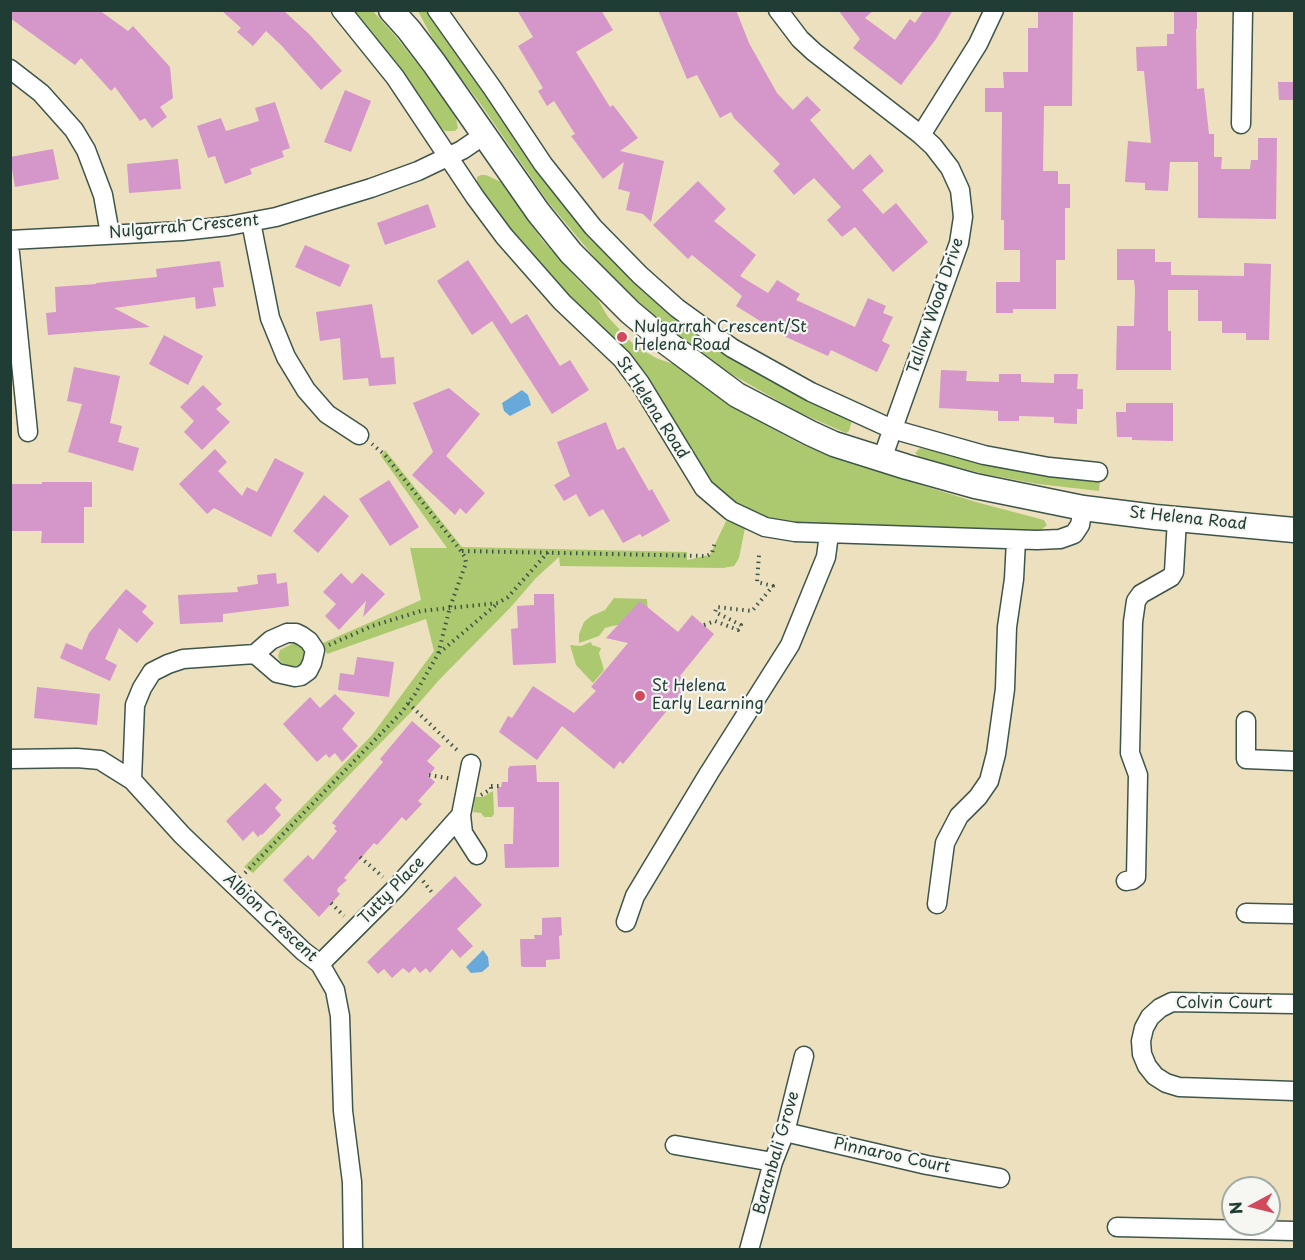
<!DOCTYPE html>
<html>
<head>
<meta charset="utf-8">
<style>
  body { margin:0 }
  #map { position:relative; width:1305px; height:1260px; overflow:hidden; background:#ede0bf; font-family:"Playpen Sans",sans-serif }
  canvas { display:block }
  .frame { position:absolute; inset:0; border:12px solid #1f3d34; pointer-events:none }
  .north { position:absolute; left:1221px; top:1176px; width:60px; height:60px; box-sizing:border-box; background:#f6f6f2; border:2px solid #a0aca6; border-radius:50%; rotate:263deg; font-size:16px; font-weight:700; line-height:24px; text-align:center; color:#1f3d34 }
  .north::after { content:''; display:block; margin:auto; width:21px; height:27px; background:#d1495b; clip-path:polygon(50% 0,100% 100%,50% 72%,0 100%) }
</style>
</head>
<body>
<div id="map">
<canvas width="1305" height="1260"></canvas>
<div class="frame"></div>
<div class="north">N</div>
</div>
<script>
const ctx = document.querySelector('canvas').getContext('2d');
ctx.lineJoin = 'round';
function paint(path, color) { ctx.fillStyle = color; ctx.fill(path, 'evenodd'); }
const shape = rows => new Path2D(rows.map(r => 'M' + r).join(''));
function strokePath(path, color, width, dash) { ctx.strokeStyle = color; ctx.lineWidth = width; ctx.lineCap = dash ? 'butt' : 'round'; ctx.setLineDash(dash || []); ctx.stroke(path); }
function write(font, color, halo, rows, align = 'center') {
  ctx.font = font + ' "Playpen Sans",sans-serif'; ctx.lineWidth = 4.5; ctx.setLineDash([]); ctx.textBaseline = 'middle'; ctx.strokeStyle = halo; ctx.fillStyle = color; for (const [text, x, y, turn = 0] of rows) {
    ctx.save(); ctx.translate(x, y); ctx.rotate((+turn || 0) * Math.PI / 180); ctx.textAlign = isNaN(turn) ? turn : align; if (halo) ctx.strokeText(text, 0, 0); ctx.fillText(text, 0, 0); ctx.restore();
  }
}
const green = shape([
  [353,11,373,11,397,38,435,86,456,118,458,128,455,131,445,131,441,128,410,83],
  [418,11,427,11,430,13,544,180,579,225,619,265,744,365,787,389,852,420,849,431,846,433,798,412,724,370,666,327,605,270,548,202,482,106,437,47],
  [481,175,486,175,501,182,542,240,579,281,597,298,608,317,634,345,656,358,676,365,741,412,801,444,834,458,976,502,1044,520,1047,525,1040,531,969,531,777,522,748,513,714,488,555,282,511,231,477,184,477,177],
  [920,448,1018,471,1100,481,1099,491,1038,484,984,474,919,457,915,453],
  [385,450,462,547,687,552,687,560,710,555,727,519,745,528,739,558,734,566,723,568,560,566,559,557,536,578,510,608,440,679,411,712,253,873,244,867,372,735,434,651,426,619,327,654,323,643,421,600,410,548,447,548,381,456],
  [614,598,647,599,648,616,626,624,612,626,605,628,599,636,579,643,579,634,584,622,591,616,605,610],
  [296,642,307,649,305,665,298,668,285,665,280,661,278,656,280,650],
  [591,642,592,645,601,648,599,653,604,670,593,683,576,665,570,645,581,646],
  [493,791,494,814,492,817,484,817,481,813,473,812,475,797,483,797]
]);
const water = shape([
  [522,390,528,395,531,405,510,416,504,411,502,403],
  [483,950,488,957,489,966,482,972,471,973,466,967]
]);
const building = shape([
  [10,10,99,10,128,31,133,26,170,67,173,98,160,107,167,117,152,128,145,118,140,121,115,87,111,91,81,58,75,65,10,18],
  [221,10,283,10,310,35,342,71,321,90,281,45,266,31,253,46,237,32,241,28],
  [517,10,601,10,613,30,576,52,610,107,613,105,638,138,620,151,664,161,651,222,643,214,626,210,630,192,618,189,624,162,603,179,571,136,575,134,554,101,547,106,538,91,543,88,518,46,533,37],
  [658,10,736,10,749,43,777,93,793,110,807,96,821,110,810,120,853,170,870,154,884,171,862,190,883,214,896,203,928,242,893,272,855,227,842,237,827,220,841,207,814,178,794,195,773,171,780,164,734,118,731,112,720,118,697,75,687,79],
  [838,10,874,10,865,18,895,40,910,19,915,23,924,10,953,10,936,39,901,85,853,48,860,39],
  [1038,10,1073,10,1072,106,1044,106,1043,171,1058,171,1058,184,1070,184,1070,208,1065,208,1065,260,1056,260,1056,309,1013,309,1013,313,996,313,996,282,1020,282,1020,250,1004,250,1004,220,1001,220,1002,112,985,112,985,88,1004,88,1003,72,1028,72,1028,28,1038,28],
  [1174,10,1197,10,1197,29,1196,29,1197,89,1204,88,1209,134,1214,134,1214,157,1222,157,1221,169,1250,169,1251,160,1258,160,1258,138,1277,138,1276,219,1198,218,1198,162,1170,162,1168,191,1145,190,1145,183,1125,182,1128,141,1151,143,1144,71,1137,71,1136,47,1167,46,1167,34,1174,34],
  [1278,82,1294,82,1294,100,1279,100],
  [345,90,371,101,351,152,324,142],
  [275,102,290,148,282,151,284,157,250,169,252,174,225,184,215,156,208,158,197,126,221,118,226,131,259,121,255,108],
  [53,149,59,179,15,187,10,157],
  [178,159,181,189,129,193,127,164],
  [698,181,726,209,714,221,756,255,740,276,768,293,777,280,800,294,796,300,855,327,868,298,886,306,883,313,893,317,882,341,890,345,877,372,831,350,828,356,786,337,736,306,742,296,692,255,688,259,653,225],
  [428,204,436,227,385,245,377,223],
  [305,245,350,265,340,287,295,267],
  [1117,249,1155,249,1155,262,1171,262,1171,275,1244,276,1244,263,1271,264,1269,340,1246,340,1246,333,1222,333,1222,321,1198,321,1198,290,1168,290,1168,331,1171,331,1171,370,1116,370,1117,326,1134,326,1135,289,1134,280,1117,280],
  [468,260,511,324,527,314,560,366,570,360,589,390,552,414,492,321,472,335,437,281],
  [220,261,224,287,213,288,216,306,196,309,195,297,114,308,150,327,48,335,46,313,56,312,55,287,96,284,96,283,157,277,156,269],
  [372,304,381,358,394,357,396,384,369,386,368,378,343,380,340,338,320,341,316,312],
  [164,335,203,356,188,385,149,364],
  [74,367,120,376,110,423,122,426,118,442,139,448,133,471,68,452,82,404,67,401],
  [941,370,967,371,966,381,999,382,999,374,1021,374,1021,382,1054,383,1054,374,1078,374,1077,389,1083,389,1083,409,1077,409,1077,424,1054,423,1054,417,1019,416,1019,421,998,421,998,411,939,408],
  [203,385,222,404,216,409,230,422,202,450,184,432,194,421,180,407],
  [449,388,480,414,446,456,485,493,466,514,460,508,455,515,412,475,433,452,413,403],
  [1126,403,1173,403,1173,441,1132,440,1132,437,1117,437,1116,412,1126,412],
  [606,422,617,450,624,447,649,491,652,489,670,521,642,537,640,534,623,543,603,509,589,517,576,494,564,501,554,485,570,476,557,442],
  [215,449,227,462,218,471,242,496,247,487,257,492,275,458,304,473,271,537,214,508,207,514,179,484],
  [389,480,419,527,390,546,359,499],
  [42,482,92,482,92,507,84,507,84,543,41,543,42,531,10,531,10,484,42,484],
  [324,495,349,516,318,553,293,531],
  [276,573,277,584,287,582,289,606,223,614,223,622,180,624,178,595,238,592,237,587,258,584,257,575],
  [341,573,352,584,362,573,385,594,363,617,366,601,339,630,325,616,336,604,323,592],
  [126,589,147,606,142,612,154,623,137,643,119,628,105,659,117,665,110,681,60,658,66,643,82,650,89,633],
  [534,594,554,594,556,663,513,665,511,629,518,628,517,606,534,605],
  [640,601,678,632,692,615,714,634,680,676,682,678,677,685,684,690,623,764,620,761,614,769,562,726,537,760,499,732,508,716,512,718,533,686,574,713,596,691,591,687,628,643,606,638],
  [357,657,394,662,389,697,338,690,340,673,354,675],
  [37,687,100,694,97,725,34,718],
  [335,694,355,713,342,729,358,746,342,762,335,753,329,758,326,754,317,762,283,724,310,697,320,708],
  [412,721,441,746,427,761,435,768,428,776,435,782,418,801,422,804,406,821,402,817,377,845,374,843,367,851,344,878,347,880,338,888,337,891,340,894,319,917,283,880,308,855,313,860,337,831,334,829,336,826,332,823,383,762,380,759],
  [536,765,537,782,559,782,559,867,505,868,504,844,513,844,514,807,498,807,497,787,501,787,502,782,508,782,508,769,510,766],
  [265,783,282,800,275,808,281,815,262,835,261,834,258,837,253,831,243,841,226,821],
  [455,876,482,905,457,929,473,946,460,958,452,949,430,973,426,968,420,973,415,967,409,973,403,968,392,978,384,969,378,974,367,962],
  [561,917,562,935,559,936,560,959,546,960,546,967,523,967,521,966,520,939,535,939,534,935,542,935,542,918]
]);
const path = shape([
  [462,551,707,556,712,553,715,542],
  [704,625,715,621,738,630,741,625,715,612,717,607,752,611,773,586,757,582,759,555],
  [329,645,372,626,421,611,498,603,508,597,548,552],
  [439,653,497,604],
  [408,703,457,750],
  [429,775,452,779],
  [491,786,502,786],
  [481,795,491,789,491,783],
  [360,857,383,877],
  [245,873,401,713,415,694,438,654,450,607,466,563,465,557,458,547,385,455,372,444],
  [423,881,434,895],
  [331,903,344,916]
]);
const minor = shape([
  [341,10,395,77,475,197,504,236,562,302,622,359,640,383,704,488,731,511,765,527,795,532,1037,540,1060,539,1074,534,1080,525,1083,508],
  [437,10,493,89,543,164,593,227,640,275,677,308,732,348,811,392,892,429,984,455,1049,467,1098,472],
  [778,10,800,39,814,52,921,135,933,146,950,168,960,190,963,217,959,243,882,459],
  [10,69,41,93,74,130,86,150,103,195,110,234],
  [1241,124,1243,10],
  [921,135,978,44,994,10],
  [251,222,270,318,286,357,306,390,327,414,359,435],
  [10,240,182,231,228,226,276,217,371,188,418,171,462,150,484,135],
  [10,253,28,432],
  [287,633,296,633,302,636,309,641,315,650,312,663,308,671,301,676,295,677,277,673,255,654,271,640,287,633],
  [1246,721,1246,759,1294,761],
  [10,759,77,758,100,760,132,780,182,835,303,951,320,964,335,990,340,1016,343,1111,352,1182,353,1250],
  [471,764,461,815,463,833,477,855],
  [132,780,135,705,142,688,152,672,168,664,183,659,255,654],
  [1126,881,1132,880,1136,877,1138,775,1130,753,1133,622,1136,601,1141,594,1171,577,1174,572,1177,519],
  [937,904,945,843,959,816,978,797,989,781,996,754,1005,689,1007,627,1014,579,1016,540],
  [1246,913,1294,914],
  [626,922,635,896,709,773,790,645,826,557,829,534],
  [320,964,396,888,461,815],
  [1294,1004,1172,1002,1160,1008,1150,1017,1144,1028,1141,1041,1142,1054,1147,1066,1155,1076,1166,1083,1179,1087,1294,1091],
  [785,1132,927,1165,1000,1178],
  [675,1145,773,1162],
  [1117,1227,1294,1231],
  [749,1250,773,1162,785,1132,804,1056]
]);
const major = shape([
  [391,10,409,30,434,63,538,212,571,253,630,312,667,343,737,395,810,433,834,444,907,467,975,486,1083,508,1155,517,1294,530]
]);
const markers = [
  [622,337,6,"#d1495b"],
  [640,696,6,"#d1495b"]
];
const streetNames = [
  ["Nulgarrah Crescent",184,227,-5],
  ["Tallow Wood Drive",936,306,-71],
  ["St Helena Road",652,408,57],
  ["St Helena Road",1188,519,6],
  ["Tutty Place",392,891,-46],
  ["Albion Crescent",270,918,43],
  ["Colvin Court",1224,1004],
  ["Baranbali Grove",777,1153,-74],
  ["Pinnaroo Court",892,1156,12]
];
const poiNames = [
  ["Nulgarrah Crescent/St",634,328],
  ["Helena Road",634,346],
  ["St Helena",652,687],
  ["Early Learning",652,705]
];
paint(green, '#adc970');
paint(water, '#68a9dc');
paint(building, '#d596ca');
strokePath(minor, '#3e5549', 21);
strokePath(major, '#3e5549', 27);
strokePath(path, '#3e5549', 4, [1.5, 4.5]);
strokePath(minor, '#fff', 18);
strokePath(major, '#fff', 24);
for (const [x, y, r, color] of markers) { const dot = new Path2D(); dot.arc(x, y, r, 0, 2 * Math.PI); ctx.fillStyle = color; ctx.fill(dot); strokePath(dot, '#f6f6f2', 2); }
write('16px', '#1f3d34', '#f6f6f2', streetNames);
write('16px', '#1f3d34', '#f6f6f2', poiNames, 'left');
</script>
</body>
</html>
